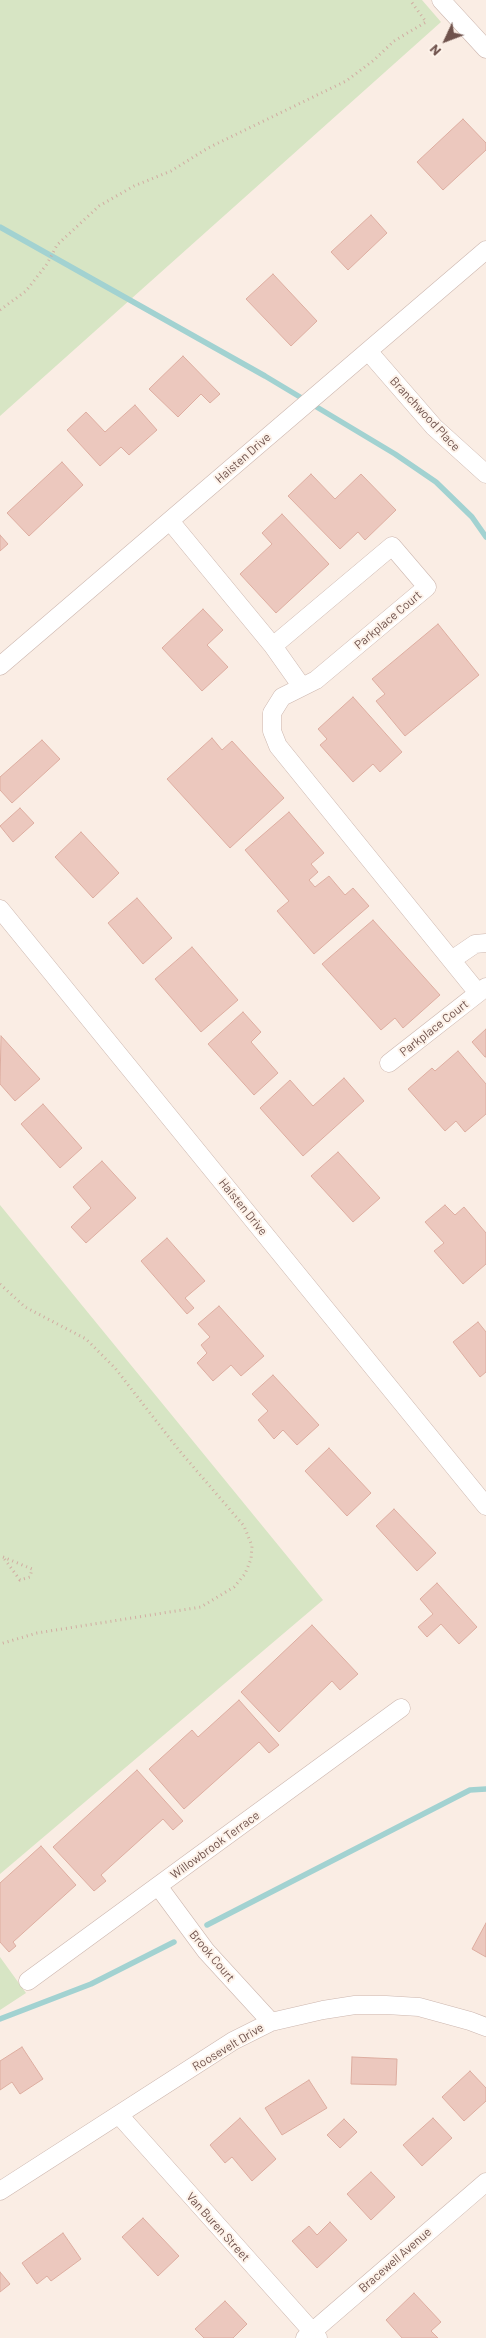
<!DOCTYPE html>
<html>
<head>
<meta charset="utf-8">
<style>
  body { margin:0 }
  #map { position:relative; width:486px; height:2338px; overflow:hidden; background:#faede4; font-family:Barlow,sans-serif }
  canvas { display:block }
  .north { position:absolute; left:421px; top:15px; width:50px; height:50px; -webkit-text-stroke:4px #fdf2e9; paint-order:stroke; rotate:227deg; font-size:14px; font-weight:700; line-height:20px; text-align:center; color:#6f524c }
  .north::after { content:''; display:block; margin:auto; width:18px; height:22px; background:#6f524c; clip-path:polygon(50% 0,100% 100%,50% 72%,0 100%) }
</style>
</head>
<body>
<div id="map">
<canvas width="486" height="2338"></canvas>
<div class="north">N</div>
</div>
<script>
const ctx = document.querySelector('canvas').getContext('2d');
ctx.lineJoin = 'round';
function paint(path, color) { ctx.fillStyle = color; ctx.fill(path, 'evenodd'); }
const shape = rows => new Path2D(rows.map(r => 'M' + r).join(''));
function strokePath(path, color, width, dash) { ctx.strokeStyle = color; ctx.lineWidth = width; ctx.lineCap = dash ? 'butt' : 'round'; ctx.setLineDash(dash || []); ctx.stroke(path); }
function write(font, color, halo, rows, align = 'center') {
  ctx.font = font + ' Barlow,sans-serif'; ctx.lineWidth = 4; ctx.setLineDash([]); ctx.textBaseline = 'middle'; ctx.strokeStyle = halo; ctx.fillStyle = color; for (const [text, x, y, turn = 0] of rows) {
    ctx.save(); ctx.translate(x, y); ctx.rotate((+turn || 0) * Math.PI / 180); ctx.textAlign = isNaN(turn) ? turn : align; if (halo) ctx.strokeText(text, 0, 0); ctx.fillText(text, 0, 0); ctx.restore();
  }
}
const green = shape([
  [0,0,422,0,441,22,0,416],
  [0,1205,323,1600,0,1874],
  [0,1957,26,1993,0,2010]
]);
const stream = shape([
  [0,227,265,376,395,454,436,482,472,517,486,537],
  [207,1925,470,1790,486,1789],
  [0,2019,91,1984,174,1942]
]);
const building = shape([
  [463,119,486,143,486,150,443,190,417,162,463,119],
  [371,215,387,233,348,270,331,252,371,215],
  [273,274,317,321,291,346,246,299,273,274],
  [183,356,220,394,210,403,201,394,178,417,149,389,183,356],
  [135,405,157,430,129,455,121,447,100,466,67,430,86,412,105,432,135,405],
  [62,462,83,485,29,536,7,513,62,462],
  [311,474,335,499,361,474,396,510,365,540,358,532,340,549,288,496,311,474],
  [282,514,329,564,276,613,240,574,272,544,262,533,282,514],
  [0,535,8,544,0,551,0,535],
  [203,609,223,630,207,645,228,667,202,691,162,648,203,609],
  [438,624,479,675,405,736,376,701,385,694,372,679,438,624],
  [353,697,402,752,380,772,373,764,353,782,320,745,327,739,318,729,353,697],
  [212,738,222,750,232,741,284,798,230,848,167,779,212,738],
  [42,740,60,759,12,803,0,790,0,777,42,740],
  [20,808,34,823,13,842,0,826,20,808],
  [289,812,324,853,311,864,318,872,309,880,315,887,329,876,345,895,353,888,369,906,314,954,277,911,289,901,245,850,289,812],
  [81,832,119,873,93,898,55,857,81,832],
  [137,898,172,938,143,964,108,923,137,898],
  [373,920,440,995,403,1028,395,1018,381,1030,322,964,373,920],
  [192,947,238,1000,201,1032,155,979,192,947],
  [243,1012,261,1032,251,1042,278,1073,254,1095,208,1044,243,1012],
  [486,1029,486,1057,485,1057,472,1042,486,1029],
  [1,1036,40,1079,15,1101,0,1084,1,1036],
  [458,1051,486,1084,486,1114,465,1132,456,1121,445,1131,408,1089,432,1068,435,1071,458,1051],
  [344,1078,364,1101,303,1156,260,1108,290,1080,313,1106,344,1078],
  [43,1104,82,1148,60,1168,21,1124,43,1104],
  [338,1152,380,1198,353,1222,311,1176,338,1152],
  [102,1161,136,1198,86,1243,71,1227,91,1208,73,1187,102,1161],
  [445,1205,455,1215,464,1207,486,1233,486,1264,463,1284,434,1251,444,1243,425,1222,445,1205],
  [167,1238,205,1281,185,1298,194,1308,187,1314,141,1261,167,1238],
  [219,1306,264,1356,241,1376,231,1365,213,1381,197,1363,207,1353,201,1345,210,1337,198,1324,219,1306],
  [478,1322,486,1332,486,1372,480,1377,453,1342,478,1322],
  [273,1375,319,1425,297,1445,283,1430,274,1439,258,1420,268,1411,252,1394,273,1375],
  [329,1448,371,1493,347,1516,305,1471,329,1448],
  [394,1509,436,1553,417,1571,376,1526,394,1509],
  [437,1583,477,1627,459,1644,441,1624,427,1637,418,1627,433,1614,420,1599,437,1583],
  [312,1625,358,1674,340,1690,332,1681,279,1732,241,1692,312,1625],
  [239,1700,279,1745,269,1753,259,1742,184,1809,149,1769,192,1730,198,1737,239,1700],
  [137,1770,183,1821,173,1830,163,1819,101,1875,106,1881,94,1891,53,1847,137,1770],
  [41,1846,76,1885,13,1942,16,1946,9,1952,0,1942,0,1883,41,1846],
  [486,1923,486,1957,472,1949,486,1923],
  [22,2047,43,2079,20,2094,12,2082,0,2090,0,2061,22,2047],
  [352,2057,397,2059,396,2085,351,2084,352,2057],
  [470,2071,486,2088,486,2101,464,2121,442,2097,470,2071],
  [309,2080,327,2108,282,2135,265,2108,309,2080],
  [240,2118,276,2159,252,2181,232,2157,225,2163,210,2145,240,2118],
  [433,2118,452,2138,422,2166,403,2145,433,2118],
  [344,2119,357,2132,340,2148,327,2135,344,2119],
  [371,2172,395,2197,371,2220,347,2194,371,2172],
  [143,2218,179,2256,158,2276,122,2237,143,2218],
  [330,2222,347,2240,317,2268,292,2241,309,2226,317,2235,330,2222],
  [63,2233,81,2259,51,2281,47,2276,37,2284,22,2263,63,2233],
  [0,2272,10,2284,0,2292,0,2272],
  [414,2293,441,2322,431,2331,438,2338,402,2338,386,2320,414,2293],
  [225,2301,247,2324,233,2338,204,2338,195,2329,225,2301]
]);
const path = shape([
  [0,310,26,291,47,264,57,245,99,206,134,186,171,171,208,148,346,81,374,60,394,41,426,22,410,0],
  [0,1284,25,1307,86,1339,115,1368,178,1449,244,1526,252,1546,251,1559,245,1574,234,1587,201,1607,37,1633,0,1644],
  [3,1557,32,1569,30,1577,20,1580,3,1557]
]);
const street = shape([
  [441,0,486,49],
  [368,351,434,427,486,474],
  [170,521,273,646,302,687],
  [273,646,392,546,427,587,316,680,282,697,272,713,272,731,278,746,478,993],
  [0,666,486,250],
  [0,909,486,1506],
  [453,959,475,944,486,943],
  [389,1063,486,987],
  [158,1886,206,1951,271,2022],
  [28,1981,401,1708],
  [119,2115,318,2338],
  [0,2191,233,2041,271,2022,323,2010,355,2005,386,2005,419,2007,470,2021,486,2027],
  [305,2338,486,2182]
]);
const streetNames = [
  ["Branchwood Place",425,414,47],
  ["Haisten Drive",243,458,-41],
  ["Parkplace Court",388,620,-40],
  ["Parkplace Court",434,1028,-38],
  ["Haisten Drive",243,1207,51],
  ["Willowbrook Terrace",215,1845,-36],
  ["Brook Court",212,1956,50],
  ["Roosevelt Drive",228,2047,-31],
  ["Van Buren Street",218,2227,48],
  ["Bracewell Avenue",395,2260,-41]
];
paint(green, '#d7e5c4');
strokePath(stream, '#a2d2d1', 5.5);
paint(building, '#ecc8be');
strokePath(building, '#ddada0', 1);
strokePath(street, '#ccb6ae', 19);
strokePath(path, '#d1aca2', 3, [1, 4]);
strokePath(street, '#fff', 18);
write('12px', '#6f524c', '#fdf2e9', streetNames);
</script>
</body>
</html>
